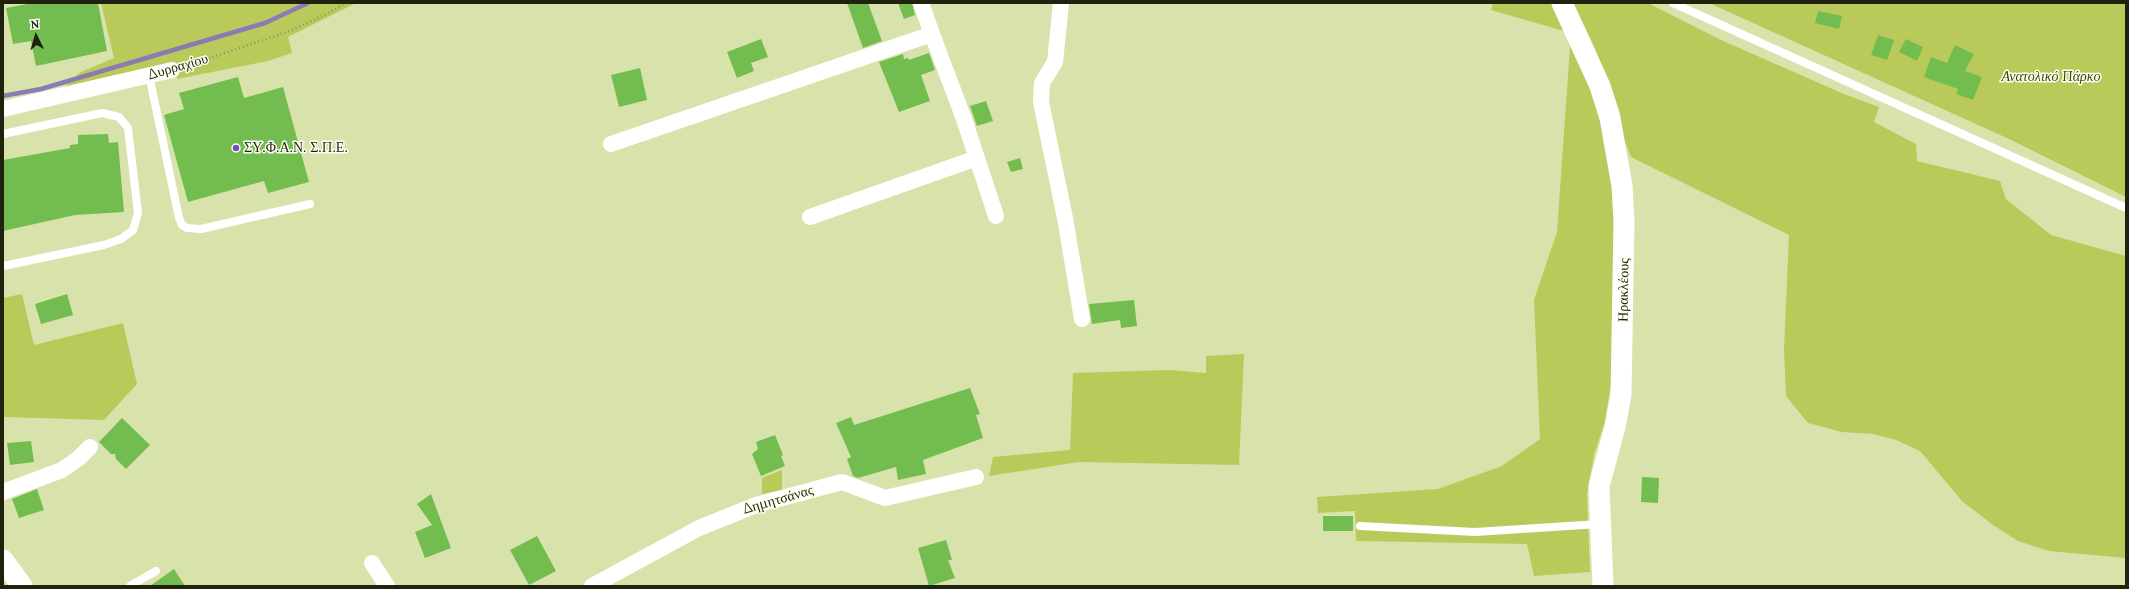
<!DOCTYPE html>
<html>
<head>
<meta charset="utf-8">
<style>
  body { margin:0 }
  #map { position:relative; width:2129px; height:589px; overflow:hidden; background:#d8e3ab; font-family:Lora,serif }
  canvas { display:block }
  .frame { position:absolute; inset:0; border:4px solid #1f220d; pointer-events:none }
  .north { position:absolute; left:16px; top:16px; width:40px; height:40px; -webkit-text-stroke:3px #fbffee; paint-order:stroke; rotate:355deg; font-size:11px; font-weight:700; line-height:16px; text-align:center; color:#1f220d }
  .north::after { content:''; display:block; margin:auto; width:14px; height:18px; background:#1f220d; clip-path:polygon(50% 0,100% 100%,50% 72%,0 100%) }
</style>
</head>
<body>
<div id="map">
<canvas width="2129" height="589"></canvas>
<div class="frame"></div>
<div class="north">N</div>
</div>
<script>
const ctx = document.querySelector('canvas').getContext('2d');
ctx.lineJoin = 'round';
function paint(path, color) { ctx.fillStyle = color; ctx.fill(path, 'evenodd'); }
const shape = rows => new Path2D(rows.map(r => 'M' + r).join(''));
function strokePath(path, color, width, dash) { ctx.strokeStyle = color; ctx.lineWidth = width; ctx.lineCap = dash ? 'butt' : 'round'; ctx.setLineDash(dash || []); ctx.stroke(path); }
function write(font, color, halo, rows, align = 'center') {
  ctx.font = font + ' Lora,serif'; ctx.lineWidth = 3; ctx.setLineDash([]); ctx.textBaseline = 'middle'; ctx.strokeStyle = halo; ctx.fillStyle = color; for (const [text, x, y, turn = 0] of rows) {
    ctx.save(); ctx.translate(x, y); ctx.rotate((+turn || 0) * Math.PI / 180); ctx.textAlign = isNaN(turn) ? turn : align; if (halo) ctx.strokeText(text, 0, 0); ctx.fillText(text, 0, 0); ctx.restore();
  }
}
const green = shape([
  [101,3,356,3,288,37,292,53,268,61,177,79,174,65,62,90,79,73,114,58],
  [1493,3,1556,3,1571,32,1591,81,1613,172,1618,206,1611,383,1605,421,1594,455,1587,494,1590,572,1534,576,1527,544,1356,541,1355,511,1318,513,1317,497,1438,489,1502,466,1540,439,1534,300,1557,232,1571,33,1491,10],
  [1573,3,1648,3,1721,40,1844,94,1879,107,1874,122,1916,144,1917,161,2000,181,2006,199,2051,235,2126,256,2126,558,2049,551,2018,541,1993,525,1962,501,1920,451,1896,440,1873,434,1842,432,1808,423,1786,396,1784,349,1789,235,1631,157,1620,129,1619,109,1594,46],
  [1709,3,2126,3,2126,197,2009,139],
  [22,294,34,345,123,323,137,384,104,420,3,417,3,298],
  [1244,354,1239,465,1079,462,989,476,993,457,1070,450,1073,373,1169,370,1206,373,1206,356],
  [782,470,782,490,762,494,762,478]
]);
const stream = shape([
  [3,96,41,89,265,23,308,3]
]);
const building = shape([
  [33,3,98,3,107,51,36,66,31,41,13,44,6,8],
  [847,3,868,3,882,41,863,48],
  [898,3,912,3,915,15,904,19],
  [1818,11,1842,16,1839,29,1815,23],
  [1878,35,1894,40,1887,60,1871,55],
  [761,39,768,57,751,63,754,71,737,78,727,52],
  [1906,39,1923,47,1917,61,1899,52],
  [1955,45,1974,54,1965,71,1982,77,1973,100,1956,94,1958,89,1924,77,1931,57,1947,63],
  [929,53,935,70,921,75,930,101,899,112,879,62,903,54,904,59,908,58,909,60],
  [640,68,647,100,619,107,611,75],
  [238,77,244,98,283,87,309,182,268,193,264,181,188,202,164,115,184,109,179,93],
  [986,101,993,121,977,126,970,106],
  [108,134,109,143,118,142,124,212,75,215,3,231,3,160,70,148,70,145,78,144,78,135],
  [1020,158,1023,169,1011,172,1007,162],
  [67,294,73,315,41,324,35,304],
  [1134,300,1137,326,1121,328,1120,320,1092,324,1089,304],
  [970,388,980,414,976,415,983,438,923,460,926,474,898,480,896,467,858,478,853,476,847,459,851,457,836,423,851,417,854,425],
  [122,418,150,445,126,469,116,459,115,454,111,454,99,442],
  [775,435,783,455,781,456,785,466,761,476,752,454,758,449,756,442],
  [31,441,34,462,10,465,7,443],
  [1642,477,1659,478,1658,503,1641,502],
  [37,489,44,510,19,518,12,499],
  [431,494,451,548,425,558,415,532,432,525,417,504],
  [1323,516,1353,516,1353,531,1323,531],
  [537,536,556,571,529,585,510,550],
  [946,540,952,560,948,560,955,578,929,586,918,548],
  [174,569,185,586,150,586]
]);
const path = shape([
  [186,66,287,32,325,15,345,3]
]);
const service = shape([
  [1673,3,2126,208],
  [149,75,179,218,182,225,187,228,201,229,310,204],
  [3,134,102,113,119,117,128,128,138,213,133,230,121,239,104,245,3,266],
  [1360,526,1475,532,1599,524],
  [130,586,156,571]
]);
const minor = shape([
  [1061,3,1055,62,1042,83,1041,102,1065,218,1082,319],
  [932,34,964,119,996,216],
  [3,109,172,70],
  [611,144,932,34,921,3],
  [810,217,977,158],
  [3,492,62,470,79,458,90,447],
  [372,563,387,586],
  [592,586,699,528,756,505,842,482,885,498,976,477]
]);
const tertiary = shape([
  [1562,3,1600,86,1610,118,1622,186,1624,221,1621,395,1615,427,1599,486,1603,586],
  [3,560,22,586]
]);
const markers = [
  [236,148,4,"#784bc4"]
];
const streetNames = [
  ["Δυρραχίου",178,67,-16],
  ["Ηρακλέους",1624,290,-89],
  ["Δημητσάνας",778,500,-16]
];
const parkNames = [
  ["Ανατολικό Πάρκο",2051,77]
];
const poiNames = [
  ["ΣΥ.Φ.Α.Ν. Σ.Π.Ε.",244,148]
];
paint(green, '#b9ca5a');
strokePath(stream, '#8c7ab3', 4.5);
paint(building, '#73bd50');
strokePath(path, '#8b9369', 2.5, [1, 3]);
strokePath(service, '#fff', 8);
strokePath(minor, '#fff', 16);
strokePath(tertiary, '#fff', 21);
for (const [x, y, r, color] of markers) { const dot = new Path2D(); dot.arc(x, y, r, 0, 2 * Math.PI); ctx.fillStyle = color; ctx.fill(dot); strokePath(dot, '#fbffee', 1.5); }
write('14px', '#1f220d', '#fbffee', streetNames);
write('italic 14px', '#3c430b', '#fbffee', parkNames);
write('14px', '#1f220d', '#fbffee', poiNames, 'left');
</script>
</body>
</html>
